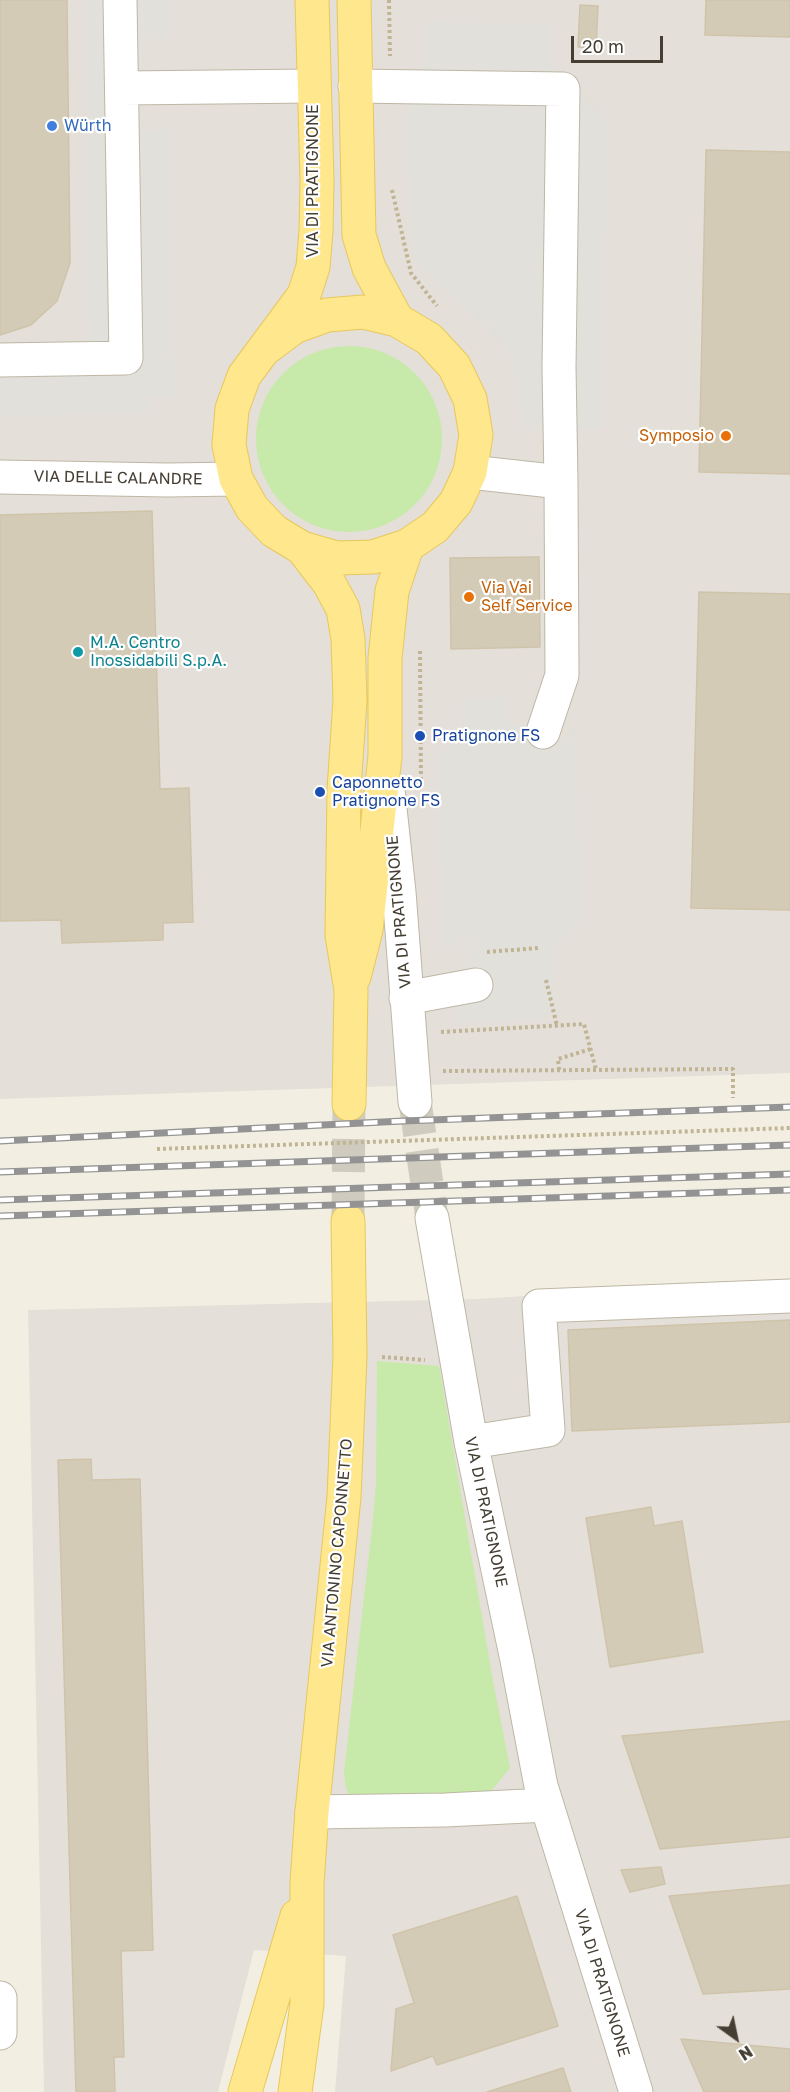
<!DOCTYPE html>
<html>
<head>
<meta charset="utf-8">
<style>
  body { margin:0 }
  #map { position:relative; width:790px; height:2092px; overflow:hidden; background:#f2efe2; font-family:"Golos Text",sans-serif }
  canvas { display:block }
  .north { position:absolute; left:706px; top:2008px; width:60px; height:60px; -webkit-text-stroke:4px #fff; paint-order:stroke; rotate:147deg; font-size:16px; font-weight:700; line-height:24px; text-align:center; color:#443e33 }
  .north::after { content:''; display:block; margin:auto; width:21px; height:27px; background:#443e33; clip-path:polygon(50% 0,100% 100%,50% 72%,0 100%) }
  .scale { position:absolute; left:571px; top:36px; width:92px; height:27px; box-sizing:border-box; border:3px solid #443e33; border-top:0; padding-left:8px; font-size:18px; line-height:21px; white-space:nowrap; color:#443e33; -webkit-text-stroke:4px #fff; paint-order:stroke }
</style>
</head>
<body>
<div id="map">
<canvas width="790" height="2092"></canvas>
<div class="north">N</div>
<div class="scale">20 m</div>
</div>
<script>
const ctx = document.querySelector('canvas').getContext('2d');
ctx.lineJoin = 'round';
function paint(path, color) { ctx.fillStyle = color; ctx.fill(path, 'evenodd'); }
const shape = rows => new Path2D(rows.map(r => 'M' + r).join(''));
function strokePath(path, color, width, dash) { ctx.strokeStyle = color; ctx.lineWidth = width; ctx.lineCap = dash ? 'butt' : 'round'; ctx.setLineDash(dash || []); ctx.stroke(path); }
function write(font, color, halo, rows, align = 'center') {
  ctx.font = font + ' "Golos Text",sans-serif'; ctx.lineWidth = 4.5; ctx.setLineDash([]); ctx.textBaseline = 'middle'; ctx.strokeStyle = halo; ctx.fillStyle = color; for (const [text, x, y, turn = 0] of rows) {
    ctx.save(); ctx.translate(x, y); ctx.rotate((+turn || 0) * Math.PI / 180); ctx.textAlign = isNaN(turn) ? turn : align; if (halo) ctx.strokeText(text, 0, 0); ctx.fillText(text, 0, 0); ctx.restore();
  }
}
const industrial = shape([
  [0,0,790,0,790,1073,0,1099],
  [790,1280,790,2092,335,2092,346,1956,254,1950,218,2092,44,2092,28,1310,475,1299]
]);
const green = shape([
  '256 439a93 93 0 1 1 186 0a93 93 0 1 1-186 0Z',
  [377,1361,439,1366,493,1681,510,1768,492,1790,488,1791,361,1799,349,1794,346,1788,344,1772,373,1519,376,1483]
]);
const parking = shape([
  [85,0,168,0,168,38,144,39,145,130,169,129,174,396,148,397,148,413,0,416,0,346,90,343],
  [428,22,550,25,549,61,607,121,602,429,527,432,517,384,508,350,505,345,412,257,408,120,427,57],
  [507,698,508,722,554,737,553,749,576,728,581,920,554,947,555,1008,543,1018,456,1022,467,979,466,930,444,952,439,754,463,732,463,700]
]);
const building = shape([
  [0,0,67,0,70,263,57,301,31,325,0,335,0,0],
  [706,0,790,0,790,37,705,35,706,0],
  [580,5,598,6,596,48,578,47,580,5],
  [706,150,790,152,790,474,699,472,706,150],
  [152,511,160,789,189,788,193,922,163,923,163,940,62,943,61,920,0,921,0,515,152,511],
  [539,557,540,647,451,649,450,558,539,557],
  [699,592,790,594,790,910,691,908,699,592],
  [790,1320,790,1422,572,1431,568,1330,790,1320],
  [91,1459,92,1480,140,1479,153,1950,121,1951,124,2057,114,2057,115,2092,76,2092,58,1460,91,1459],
  [651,1507,654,1526,682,1521,703,1652,610,1667,586,1518,651,1507],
  [790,1721,790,1837,660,1849,622,1736,790,1721],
  [661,1867,665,1884,630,1892,621,1870,661,1867],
  [790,1885,790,1989,703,1994,669,1896,790,1885],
  [517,1896,558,2026,437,2065,433,2056,391,2071,396,2009,414,2003,393,1935,517,1896],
  [681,2039,790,2049,790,2092,704,2092,681,2039],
  [563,2068,571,2092,487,2092,563,2068]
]);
const minorTunnel = shape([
  [415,1102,432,1218]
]);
const majorTunnel = shape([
  [348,1221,349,1104]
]);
const path = shape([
  [389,0,390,56],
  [392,190,411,273,437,306],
  [420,651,421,784],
  [487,952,538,948],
  [546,980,557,1026],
  [441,1032,584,1024,596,1070],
  [559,1070,558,1059,591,1049],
  [443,1071,733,1069,733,1098],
  [157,1149,790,1128],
  [382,1357,425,1360]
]);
const minor = shape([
  [355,86,563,89,559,367,561,482,470,472],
  [122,88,313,86],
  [0,360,126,358,120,0],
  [0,477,167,480,236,479],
  [543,732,562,675,561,482],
  [388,790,399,892,415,1102],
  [406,998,476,985],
  [432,1218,471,1442,517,1660,541,1786,636,2092],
  [471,1442,548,1430,539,1306,790,1296],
  [312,1812,445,1810,547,1805],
  [0,1998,0,2033]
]);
const major = shape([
  [354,0,359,235,369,268,397,320],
  [266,348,294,327,327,315,363,312,397,320,429,339,454,366,470,399,476,435,470,472,456,502,435,527,407,546,373,557,337,558,302,548,274,531,252,508,236,479,229,445,232,409,244,376,304,295,313,267,316,231,317,181,312,0],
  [302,548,329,583,343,609,348,639,350,700,344,790,342,935,351,990,349,1104],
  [354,977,366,930,385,756,385,658,392,591,407,546],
  [245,2092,297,1916],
  [295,2092,307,2004,307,1883,312,1812,344,1497,350,1356,348,1221]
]);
const rail = shape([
  [0,1141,403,1121,790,1107],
  [0,1172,790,1145],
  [0,1200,790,1174],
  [0,1216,790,1190]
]);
const markers = [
  [52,126,6,"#3f7fe0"],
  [726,436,6,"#e8710a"],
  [469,597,6,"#e8710a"],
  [78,652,6,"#0f9aa8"],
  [420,736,6,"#1a4fb4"],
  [320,792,6,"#1a4fb4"]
];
const shopNames = [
  ["Würth",64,126]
];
const streetNames = [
  ["VIA DI PRATIGNONE",313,181,-90],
  ["VIA DELLE CALANDRE",118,478,1],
  ["VIA DI PRATIGNONE",399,912,-95],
  ["VIA DI PRATIGNONE",486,1512,78],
  ["VIA ANTONINO CAPONNETTO",337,1553,-85],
  ["VIA DI PRATIGNONE",602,1983,73]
];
const foodNames = [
  ["Symposio",714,436],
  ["Via Vai",481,588,"left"],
  ["Self Service",481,606,"left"]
];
const cultureNames = [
  ["M.A. Centro",90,643],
  ["Inossidabili S.p.A.",90,661]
];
const transitNames = [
  ["Pratignone FS",432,736],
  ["Caponnetto",332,783],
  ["Pratignone FS",332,801]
];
paint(industrial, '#e4dfd8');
paint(green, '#c7e9a9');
paint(parking, '#e2e0db');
paint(building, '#d4cbb7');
strokePath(building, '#cfc4aa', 1.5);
strokePath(minorTunnel, '#cfccbf', 33, [33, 16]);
strokePath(majorTunnel, '#cfccbf', 33, [33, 16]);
strokePath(minor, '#beb7a5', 35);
strokePath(major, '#e8c85a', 35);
strokePath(path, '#c0b495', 4, [3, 3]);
strokePath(minor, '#fff', 33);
strokePath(major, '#ffe78e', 33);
strokePath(rail, '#939393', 7);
strokePath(rail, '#fff', 4.5, [14]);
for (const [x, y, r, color] of markers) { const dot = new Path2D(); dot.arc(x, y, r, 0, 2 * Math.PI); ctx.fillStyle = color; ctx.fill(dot); strokePath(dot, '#fff', 2); }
write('16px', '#366cbe', '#fff', shopNames, 'left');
write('16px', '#443e33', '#fff', streetNames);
write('16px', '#c56008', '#fff', foodNames, 'right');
write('16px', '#0d838f', '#fff', cultureNames, 'left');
write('16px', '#164399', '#fff', transitNames, 'left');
</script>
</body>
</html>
